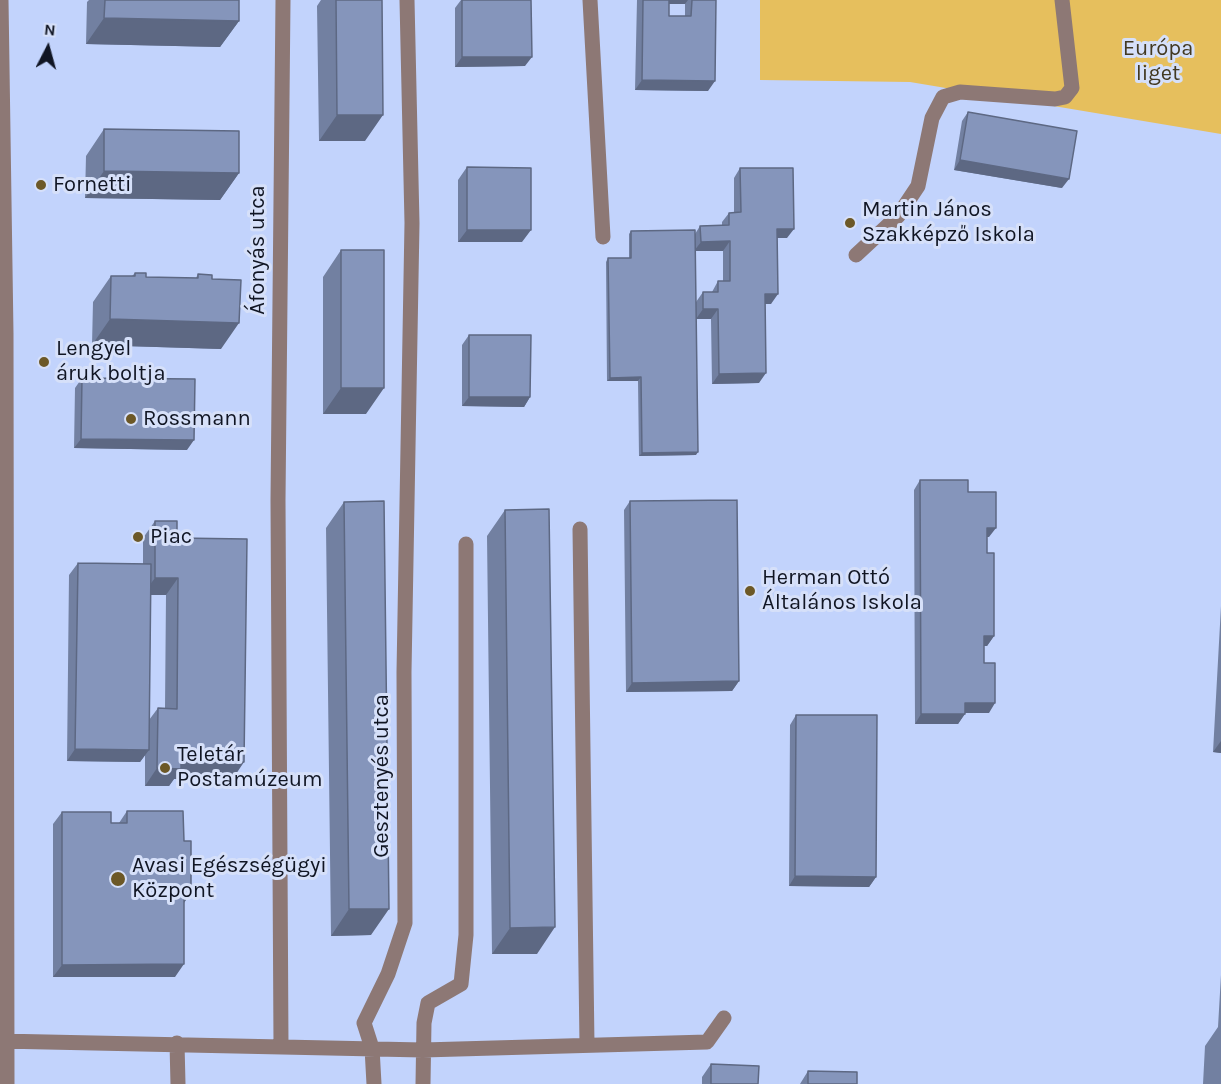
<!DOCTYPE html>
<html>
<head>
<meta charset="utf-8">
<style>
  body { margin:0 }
  #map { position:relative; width:1221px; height:1084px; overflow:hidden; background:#c2d3fc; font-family:Karla,sans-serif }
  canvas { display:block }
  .north { position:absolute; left:18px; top:18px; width:60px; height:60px; -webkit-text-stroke:4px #d6e0f9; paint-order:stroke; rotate:6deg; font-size:16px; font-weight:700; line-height:24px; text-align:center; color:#101523 }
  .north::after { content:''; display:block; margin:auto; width:21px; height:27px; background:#101523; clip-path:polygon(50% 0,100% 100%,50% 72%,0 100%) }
</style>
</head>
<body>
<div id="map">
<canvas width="1221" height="1084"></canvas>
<div class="north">N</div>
</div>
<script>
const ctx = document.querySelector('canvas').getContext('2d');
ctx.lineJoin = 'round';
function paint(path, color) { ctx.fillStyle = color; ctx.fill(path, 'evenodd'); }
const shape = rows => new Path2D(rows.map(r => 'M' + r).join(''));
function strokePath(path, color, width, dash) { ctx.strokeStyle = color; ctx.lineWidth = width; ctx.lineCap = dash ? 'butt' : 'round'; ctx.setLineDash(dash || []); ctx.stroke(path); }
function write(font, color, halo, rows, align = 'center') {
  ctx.font = font + ' Karla,sans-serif'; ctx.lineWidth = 6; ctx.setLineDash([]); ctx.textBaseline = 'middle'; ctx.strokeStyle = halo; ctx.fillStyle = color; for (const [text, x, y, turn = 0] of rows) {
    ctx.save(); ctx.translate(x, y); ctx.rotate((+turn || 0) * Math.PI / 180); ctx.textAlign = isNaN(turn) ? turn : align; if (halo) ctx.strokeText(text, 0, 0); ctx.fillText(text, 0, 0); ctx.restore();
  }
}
const green = shape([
  [760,0,1221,0,1221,134,910,82,760,80]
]);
const minor = shape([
  [1,0,6,333,7,1084],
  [590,0,603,237],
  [856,255,898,216,918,186,932,118,943,97,960,92,1055,99,1065,97,1072,88,1062,0],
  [580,529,587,1045],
  [0,1041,423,1050,707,1042,724,1018],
  [177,1043,178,1084],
  [281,1046,278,500,283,0],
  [374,1084,372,1048,364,1023,388,974,405,923,404,672,412,223,407,0],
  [423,1084,424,1023,428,1003,461,984,466,935,466,544]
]);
const wall = shape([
  [89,0,239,0,239,21,220,47,86,44,87,2],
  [321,0,382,0,365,141,319,141,317,6],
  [461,0,531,0,525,66,455,67,455,8],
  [637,0,716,0,708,91,635,90],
  [669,4,685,4,685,16,669,16],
  [968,112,1062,188,954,170,962,121],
  [104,129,239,173,220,200,85,198,86,156],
  [467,167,522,242,458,242,458,180],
  [740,168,787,238,777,238,771,304,765,304,759,383,712,384,711,319,696,319,696,302,703,292,712,292,718,281,723,281,723,251,695,251,696,455,639,456,638,381,607,381,606,262,608,258,629,258,629,234,631,231,695,234,700,226,722,225,722,222,729,213,734,213,734,178],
  [341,250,366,414,323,414,323,277],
  [135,273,146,277,196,278,198,274,212,279,221,349,92,345,93,302,111,276,132,276],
  [469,335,530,397,524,407,462,406,462,345],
  [82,378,187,450,74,448,75,388],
  [920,480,968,492,989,537,987,537,987,553,994,636,987,646,984,646,984,663,989,713,965,713,958,724,915,724,914,490],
  [630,501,739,681,732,691,626,692,624,510],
  [344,502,371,935,331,936,326,528],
  [505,510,537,954,492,954,487,536],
  [155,521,177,538,232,780,174,779,169,786,145,786,145,755,140,762,67,761,69,575,78,563,143,564,143,538],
  [151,595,166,595,165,708,158,708,149,720],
  [1221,606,1221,753,1213,752],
  [796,715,876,877,869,887,789,886,790,725],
  [127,811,184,841,191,893,184,903,175,977,53,977,53,824,62,812,111,823,119,823],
  [1221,975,1221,1084,1203,1084,1205,1046,1218,1027],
  [711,1064,758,1084,702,1084,702,1077],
  [808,1071,857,1084,800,1084]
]);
const shadedWall = shape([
  [665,0,688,0,685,4,663,4],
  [104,18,239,21,220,47,86,44],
  [462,57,532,57,525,66,455,67],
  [642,80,715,81,708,91,635,90],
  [337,115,383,115,365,141,319,141],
  [960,160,1069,179,1062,188,954,170],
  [104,171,239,173,220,200,85,198],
  [777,229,794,229,787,238,771,238],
  [467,230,531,230,522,242,458,242],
  [730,241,723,251,694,251,701,242],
  [765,294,778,294,771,304,758,304],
  [703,309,718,309,711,319,696,319],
  [110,319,239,323,221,349,92,345],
  [766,373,759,383,712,384,719,374],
  [641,377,638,381,607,381,610,378],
  [341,388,384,388,366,414,323,414],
  [469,397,530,397,524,407,462,406],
  [81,439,194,440,187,450,74,448],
  [698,452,696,455,639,456,642,453],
  [987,528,996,528,989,537,980,537],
  [155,578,178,578,166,595,142,595],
  [984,636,994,636,987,646,977,646],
  [739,681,732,691,626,692,632,683],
  [965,703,995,703,989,713,958,713],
  [921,714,965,714,958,724,915,724],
  [1221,741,1221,753,1213,752],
  [75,749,149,750,140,762,67,761],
  [181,762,244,762,232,780,174,779,169,786,145,786,157,768],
  [795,876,876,877,869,887,789,886],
  [184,893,191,893,182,905],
  [349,909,389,909,371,935,331,936],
  [555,927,537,954,492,954,510,928],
  [184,964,175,977,53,977,62,965]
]);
const building = shape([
  [105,0,239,0,239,21,104,18,105,0],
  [336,0,382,0,383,115,337,115,336,0],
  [462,0,531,0,532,57,462,57,462,0],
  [643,0,669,0,669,16,691,16,692,0,716,0,715,81,642,80,643,0],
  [968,112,1077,131,1069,179,960,160,968,112],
  [104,129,239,131,239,173,104,171,104,129],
  [467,167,531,168,531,230,467,230,467,167],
  [740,168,793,168,794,229,777,229,778,294,765,294,766,373,719,374,718,309,703,309,703,292,718,292,718,281,730,281,730,241,701,242,700,226,729,225,729,213,741,212,740,168],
  [695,230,698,452,642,453,641,377,610,378,608,258,631,258,631,231,695,230],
  [341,250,384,250,384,388,341,388,341,250],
  [135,273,146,273,146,277,198,278,198,274,212,275,212,279,241,280,239,323,110,319,111,276,135,276,135,273],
  [469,335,531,335,530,397,469,397,469,335],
  [82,378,195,379,194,440,81,439,82,378],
  [920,480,968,480,968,492,996,492,996,528,987,528,987,553,994,553,994,636,984,636,984,663,995,663,995,703,965,703,965,714,921,714,920,480],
  [737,500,739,681,632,683,630,501,737,500],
  [384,501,389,909,349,909,344,502,384,501],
  [549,509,555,927,510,928,505,510,549,509],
  [155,521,177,521,177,538,247,539,244,762,181,762,181,769,157,768,158,708,177,709,178,578,155,578,155,521],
  [78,563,151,564,149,750,75,749,78,563],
  [796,715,877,715,876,877,795,876,796,715],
  [127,811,183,811,184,841,191,841,191,893,184,893,184,964,62,965,62,812,111,812,111,823,127,823,127,811],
  [711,1064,759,1066,758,1084,711,1084,711,1064],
  [808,1071,857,1072,857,1084,808,1084,808,1071]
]);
const markers = [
  [41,185,6,"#6c5827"],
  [850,223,6,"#6c5827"],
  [44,362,6,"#6c5827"],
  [131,419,6,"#6c5827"],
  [138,537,6,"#6c5827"],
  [750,591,6,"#6c5827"],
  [165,768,6,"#6c5827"],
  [118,879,8,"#6c5827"]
];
const parkNames = [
  ["Európa",1158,49],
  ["liget",1158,74]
];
const poiNames = [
  ["Fornetti",53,185],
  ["Martin János",862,210],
  ["Szakképző Iskola",862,235],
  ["Lengyel",56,349],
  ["áruk boltja",56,374],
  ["Rossmann",143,419],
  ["Piac",150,537],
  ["Herman Ottó",762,578],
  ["Általános Iskola",762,603],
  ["Teletár",177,755],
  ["Postamúzeum",177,780],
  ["Avasi Egészségügyi",132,866],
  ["Központ",132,891]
];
const streetNames = [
  ["Áfonyás utca",258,250,-90],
  ["Gesztenyés utca",382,776,-90]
];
paint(green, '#e6bf5d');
strokePath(minor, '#8d7875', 15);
paint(wall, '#7280a1');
paint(shadedWall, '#5d6883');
paint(building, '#8595bb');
strokePath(building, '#5d6883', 1.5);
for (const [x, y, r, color] of markers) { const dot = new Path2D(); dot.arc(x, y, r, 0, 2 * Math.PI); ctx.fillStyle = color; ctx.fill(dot); strokePath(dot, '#d6e0f9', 2); }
write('22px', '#423922', '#d6e0f9', parkNames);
write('22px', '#101523', '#d6e0f9', poiNames, 'left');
write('22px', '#101523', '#d6e0f9', streetNames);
</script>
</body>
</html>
